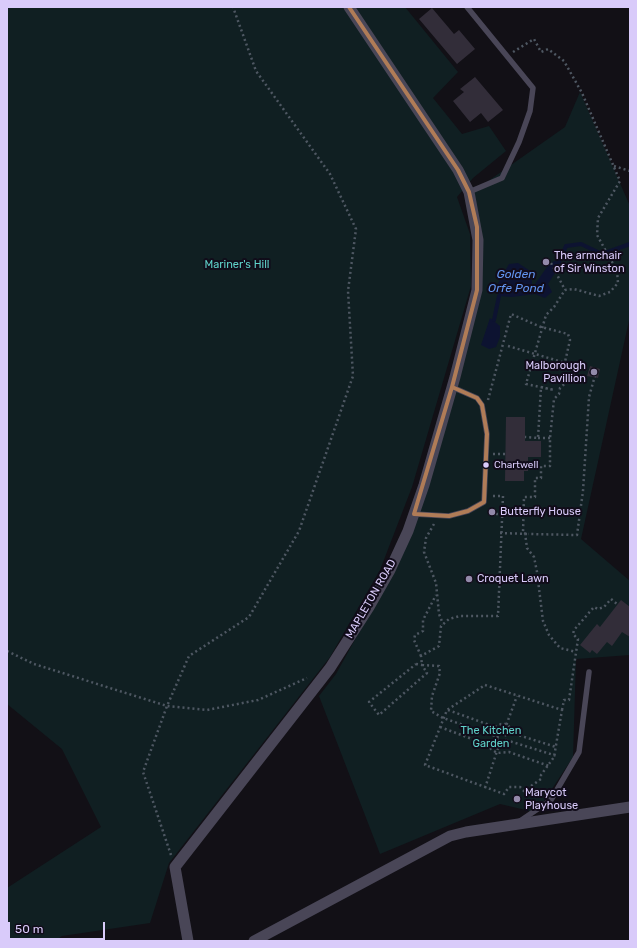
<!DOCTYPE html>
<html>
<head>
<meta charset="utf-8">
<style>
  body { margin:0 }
  #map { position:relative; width:637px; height:948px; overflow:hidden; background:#121016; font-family:Rubik,sans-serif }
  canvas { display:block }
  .frame { position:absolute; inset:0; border:8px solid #d9cbfa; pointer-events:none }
  .scale { position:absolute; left:8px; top:922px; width:97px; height:18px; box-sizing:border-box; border:2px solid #d9cbfa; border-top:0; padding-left:5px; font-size:12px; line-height:14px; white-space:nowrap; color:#d9cbfa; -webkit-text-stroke:3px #110c1a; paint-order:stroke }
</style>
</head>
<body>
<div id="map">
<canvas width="637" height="948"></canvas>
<div class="frame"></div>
<div class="scale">50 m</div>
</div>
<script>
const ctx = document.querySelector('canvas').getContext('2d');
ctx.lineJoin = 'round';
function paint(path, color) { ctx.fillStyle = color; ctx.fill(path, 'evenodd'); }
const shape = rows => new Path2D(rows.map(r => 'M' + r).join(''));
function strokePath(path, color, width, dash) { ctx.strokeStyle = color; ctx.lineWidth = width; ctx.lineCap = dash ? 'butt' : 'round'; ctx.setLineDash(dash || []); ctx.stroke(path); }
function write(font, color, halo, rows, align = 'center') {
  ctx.font = font + ' Rubik,sans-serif'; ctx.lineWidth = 4; ctx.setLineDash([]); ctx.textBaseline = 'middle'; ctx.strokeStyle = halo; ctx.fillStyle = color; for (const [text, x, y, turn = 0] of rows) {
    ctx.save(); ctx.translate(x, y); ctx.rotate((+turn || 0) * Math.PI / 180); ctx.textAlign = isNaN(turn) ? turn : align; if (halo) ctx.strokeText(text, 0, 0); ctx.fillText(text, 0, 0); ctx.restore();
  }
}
const green = shape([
  [7,7,405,7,458,72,433,98,462,134,489,126,506,151,473,178,457,197,470,234,471,286,412,487,380,570,330,657,169,863,150,923,62,936,55,941,7,941,7,888,101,827,62,749,7,704],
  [580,92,630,206,630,316,581,539,630,581,630,655,576,659,573,757,542,804,530,811,500,804,380,854,319,696,336,674,385,585,419,515,482,289,474,191,565,127]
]);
const water = shape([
  [554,261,559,262,558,268,548,284,552,292,545,298,535,294,512,297,499,296,497,285,509,264,518,263,532,272,532,285,535,284,547,267],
  [490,318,500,326,500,337,496,347,489,349,481,345]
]);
const stream = shape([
  [559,262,566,246,581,244,602,254,630,244],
  [494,320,499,296]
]);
const building = shape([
  [432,8,454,34,459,30,475,49,457,64,419,19],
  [475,77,503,110,488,122,481,113,470,122,453,101,464,92,460,89],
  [590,366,600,369,598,378,587,376],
  [506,417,525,417,525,441,541,441,541,457,528,457,528,471,524,471,524,481,505,481],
  [621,600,630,607,630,637,622,632,612,646,607,642,597,654,592,650,590,653,580,645,597,624,600,627]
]);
const path = shape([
  [513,52,534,39,541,52,548,49,564,61,582,93,620,181,598,218,597,235,617,271,618,283,610,292,599,296,574,289,565,290,554,307,546,315,526,384,554,390,541,387,538,438,525,437],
  [614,166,630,171],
  [551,263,565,290],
  [508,346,596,372,589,397,583,491,577,535,528,534],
  [488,400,511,314,541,327,568,334,570,340,565,362],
  [538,438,550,438],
  [493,454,505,454],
  [493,496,503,496,498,616,460,616,449,619,441,626,439,646,421,656,422,665,439,666,440,673,432,696,431,711,443,718,498,737],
  [496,514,524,515],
  [434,524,426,538,424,552,436,583,439,614,443,624],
  [500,533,528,534,523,533,524,497,535,497,535,478,541,478,541,466,550,466,550,438,554,399,559,394,560,388,573,376,578,366],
  [525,533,527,548,534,557,537,572,543,621,549,635,560,648,576,652],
  [7,651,34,664,167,706,207,710,258,700,307,678],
  [421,656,414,640,415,635,423,631,423,620,436,595],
  [416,664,422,665,427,673,379,715,369,702,416,664],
  [485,685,562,710,554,757,541,775,541,779,524,791,520,787,509,787,504,794,425,765,447,710,485,685],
  [448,710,495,727,501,724,507,724,515,734,556,747],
  [562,710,564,700,569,700,578,639,573,634,574,630,594,607,598,609,604,607,611,599,617,604],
  [440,727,488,745,491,749,497,753,509,752,549,766],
  '497.5 738a4.5 4.5 0 1 1 9 0a4.5 4.5 0 1 1-9 0Z',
  [503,734,517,696],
  [506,740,557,756],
  [485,788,500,742],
  [171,855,143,772,167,706,189,656,249,617,299,531,353,376,348,291,356,229,330,174,256,71,233,7]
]);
const lane = shape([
  [467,7,533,88,530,111,519,142,502,178,469,192],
  [414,514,449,516,468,511,484,502,487,434,482,405,477,398,452,387],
  [520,821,551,800,579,752,589,672]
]);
const street = shape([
  [188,941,175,867,330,668,369,607,390,570,408,531,424,485,455,377,477,290,478,240,469,192,458,170,349,7],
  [254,941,450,836,466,832,630,807]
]);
const bus1 = shape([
  [349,7,458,170,469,192,477,227,477,290,452,387],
  [452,387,477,398,482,405,487,434,484,502,468,511,449,516,414,514,452,387]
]);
const markers = [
  [546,262,4,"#938aaa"],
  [594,372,4,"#938aaa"],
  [486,465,3.5,"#d9cbfa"],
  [492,512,4,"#938aaa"],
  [469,579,4,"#938aaa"],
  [517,799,4,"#938aaa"]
];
const busNames = [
  ["Chartwell",494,465]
];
const poiNames = [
  ["The armchair",554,256],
  ["of Sir Winston",554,269],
  ["Malborough",586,366,"right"],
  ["Pavillion",586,379,"right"],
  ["Butterfly House",500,512],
  ["Croquet Lawn",477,579],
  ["Marycot",525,793],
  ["Playhouse",525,806]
];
const parkNames = [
  ["Mariner's Hill",237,265],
  ["The Kitchen",491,731],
  ["Garden",491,744]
];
const streetNames = [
  ["MAPLETON ROAD",371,599,-60]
];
const waterNames = [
  ["Golden",516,275],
  ["Orfe Pond",516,289]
];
paint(green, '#101f22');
paint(water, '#0d1331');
strokePath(stream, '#0d1331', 4);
paint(building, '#322d39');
strokePath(path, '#4e5762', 2.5, [2, 3]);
strokePath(lane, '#494657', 5.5);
strokePath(street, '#494657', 11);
strokePath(bus1, '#b07c57', 4);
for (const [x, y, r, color] of markers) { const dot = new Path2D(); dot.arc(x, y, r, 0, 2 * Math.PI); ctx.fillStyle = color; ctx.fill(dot); strokePath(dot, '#110c1a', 1.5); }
write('10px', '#d9cbfa', '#110c1a', busNames, 'left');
write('11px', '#d9cbfa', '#110c1a', poiNames, 'left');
write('11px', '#5fd2ca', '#110c1a', parkNames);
write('11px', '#d9cbfa', '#110c1a', streetNames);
write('italic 12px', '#6295f1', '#110c1a', waterNames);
</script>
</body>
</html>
